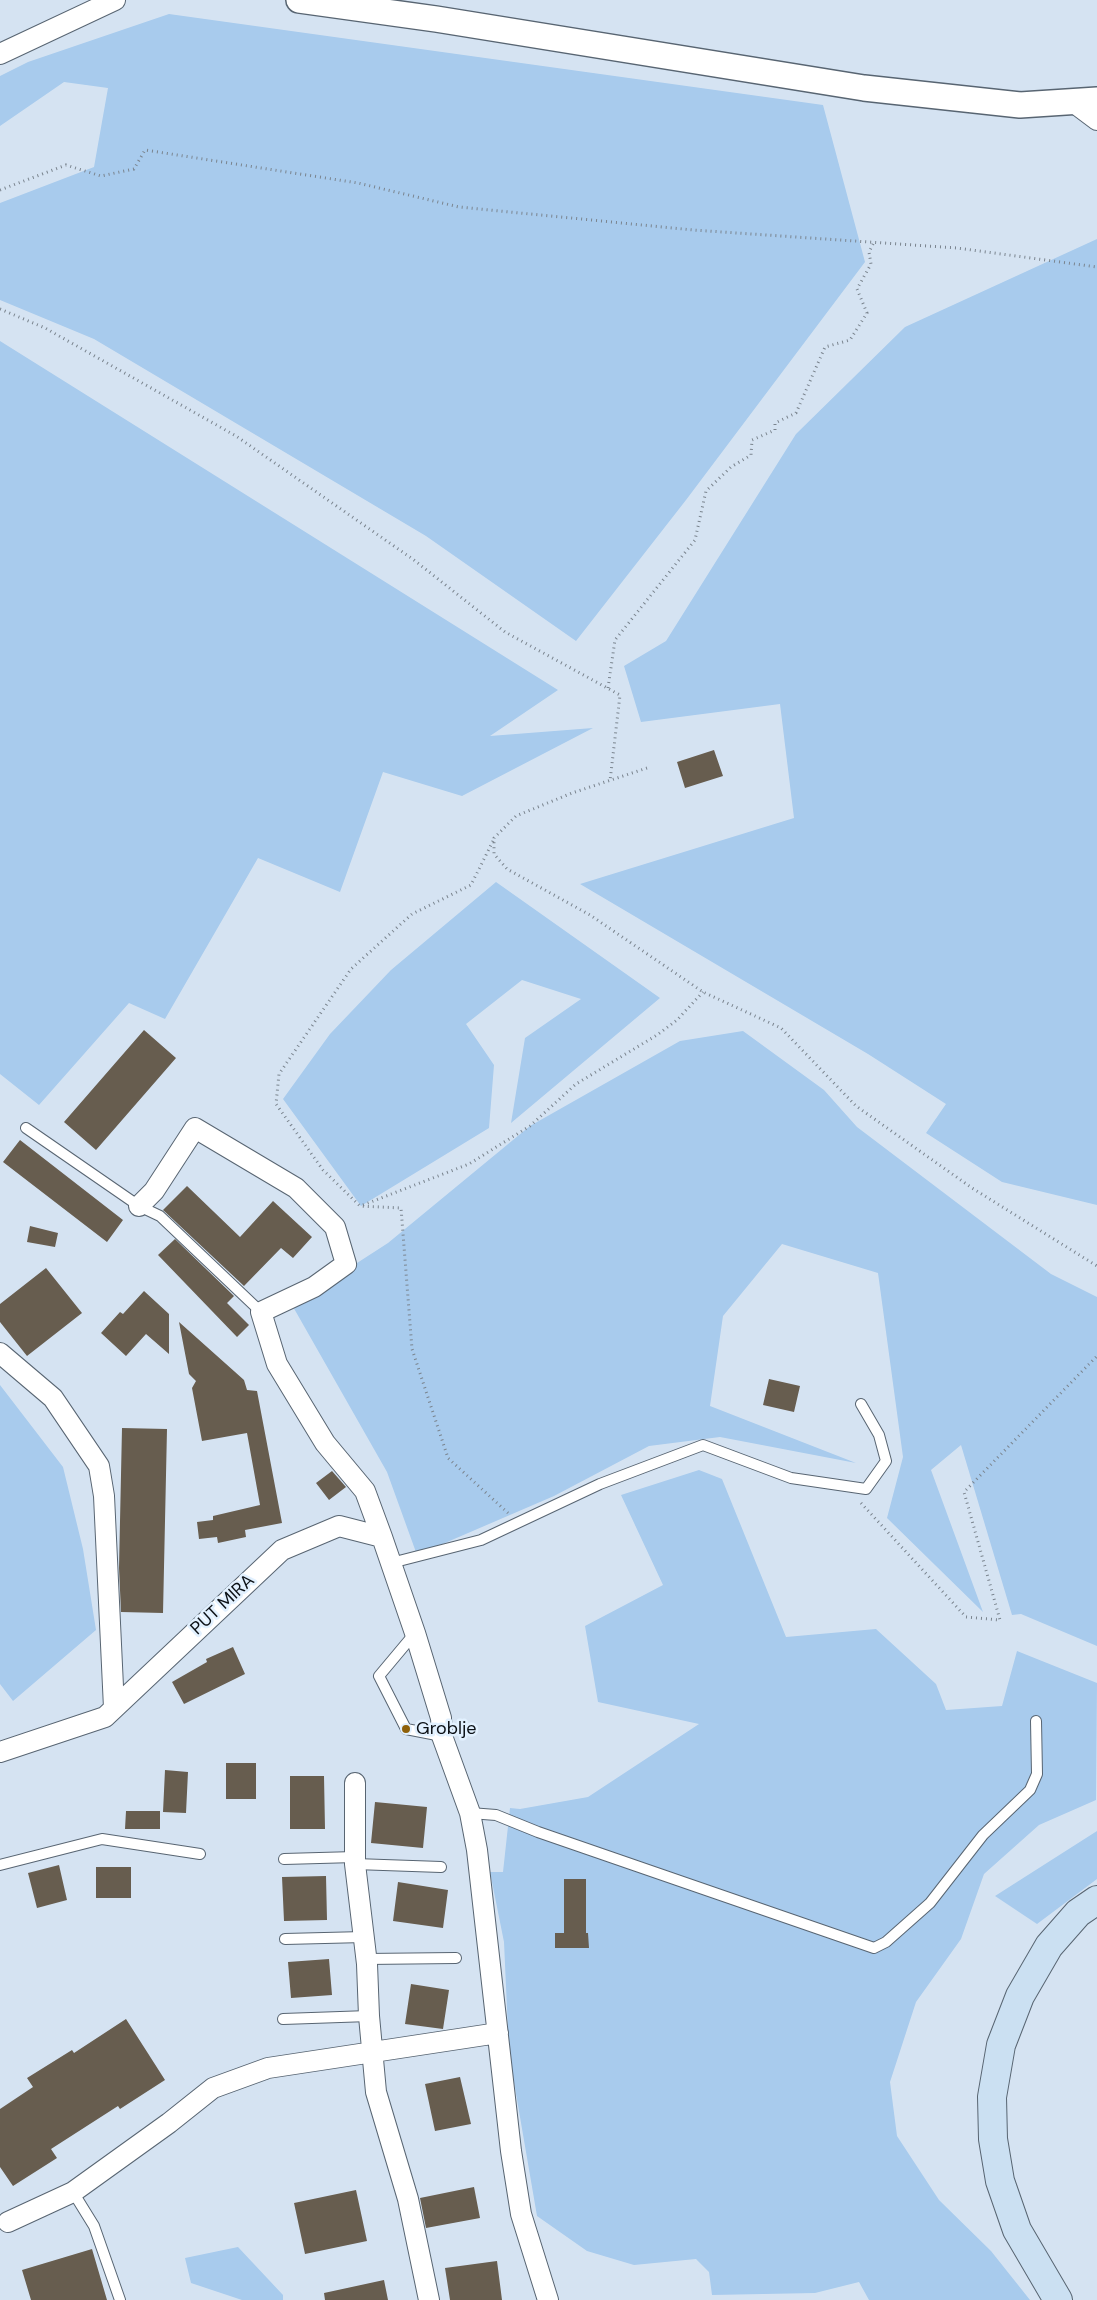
<!DOCTYPE html>
<html>
<head>
<meta charset="utf-8">
<style>
  body { margin:0 }
  canvas { display:block; background:#d5e3f2 }
</style>
</head>
<body>
<canvas width="1097" height="2300"></canvas>
<script>
const ctx = document.querySelector('canvas').getContext('2d');
ctx.lineJoin = 'round';
function paint(path, color) { ctx.fillStyle = color; ctx.fill(path, 'evenodd'); }
const shape = rows => new Path2D(rows.map(r => 'M' + r).join(''));
function strokePath(path, color, width, dash) { ctx.strokeStyle = color; ctx.lineWidth = width; ctx.lineCap = dash ? 'butt' : 'round'; ctx.setLineDash(dash || []); ctx.stroke(path); }
function write(font, color, halo, rows, align = 'center') {
  ctx.font = font + ' "DM Sans",sans-serif'; ctx.lineWidth = 5; ctx.setLineDash([]); ctx.textBaseline = 'middle'; ctx.strokeStyle = halo; ctx.fillStyle = color; for (const [text, x, y, turn = 0] of rows) {
    ctx.save(); ctx.translate(x, y); ctx.rotate((+turn || 0) * Math.PI / 180); ctx.textAlign = isNaN(turn) ? turn : align; if (halo) ctx.strokeText(text, 0, 0); ctx.fillText(text, 0, 0); ctx.restore();
  }
}
const green = shape([
  [169,14,823,105,865,262,686,500,576,641,426,536,94,339,0,300,0,203,94,167,108,88,64,82,0,126,0,76,28,62],
  [1097,239,1097,1205,1002,1182,926,1133,946,1104,868,1054,580,884,794,818,780,704,641,722,624,666,666,641,796,434,905,327],
  [0,341,558,690,490,736,593,728,462,796,383,772,340,892,258,858,165,1019,129,1003,39,1105,0,1074],
  [496,882,660,998,511,1123,525,1038,581,999,522,980,466,1024,494,1065,489,1128,361,1206,283,1099,330,1034,391,970],
  [743,1031,824,1090,857,1127,1051,1274,1097,1297,1097,1646,1021,1614,1012,1615,961,1445,931,1470,983,1612,887,1518,903,1457,878,1273,782,1244,723,1316,710,1406,856,1463,720,1437,649,1446,554,1496,417,1555,387,1472,292,1305,388,1243,530,1126,680,1041],
  [0,1385,63,1467,83,1549,96,1630,13,1701,0,1684],
  [699,1470,722,1479,786,1637,876,1629,936,1684,946,1710,1002,1706,1017,1651,1097,1683,1096,1800,1039,1825,984,1874,961,1939,916,2002,890,2082,897,2136,939,2200,991,2251,1030,2300,869,2300,859,2282,815,2293,712,2295,709,2272,696,2259,634,2265,587,2251,537,2216,509,2053,504,1942,490,1872,503,1872,510,1808,520,1809,588,1797,699,1724,598,1702,585,1626,663,1585,621,1495],
  [1097,1831,1097,1879,1037,1924,995,1896],
  [238,2247,283,2295,283,2300,242,2300,191,2283,185,2258]
]);
const building = shape([
  [714,750,723,776,685,788,677,762],
  [144,1030,176,1058,96,1150,64,1122],
  [20,1140,123,1220,107,1242,3,1162],
  [187,1186,240,1237,273,1201,312,1237,293,1258,281,1248,244,1286,163,1210],
  [30,1226,58,1233,55,1247,27,1242],
  [175,1239,234,1296,227,1303,249,1325,237,1337,158,1255],
  [46,1268,82,1313,27,1356,0,1322,0,1304],
  [144,1291,169,1314,169,1354,146,1334,126,1356,101,1333,120,1312,123,1314],
  [179,1322,244,1380,247,1390,257,1391,282,1523,245,1530,246,1537,218,1543,217,1537,199,1539,197,1522,213,1520,213,1516,260,1505,247,1433,202,1441,192,1388,196,1381,189,1374],
  [769,1379,800,1386,794,1412,763,1405],
  [122,1428,167,1429,163,1613,121,1612,119,1568],
  [332,1471,346,1487,329,1500,316,1483],
  [233,1647,245,1674,184,1704,172,1682,207,1662,206,1659],
  [226,1763,256,1763,256,1799,226,1799],
  [165,1770,188,1772,186,1813,163,1812],
  [290,1776,324,1776,325,1829,290,1829],
  [375,1802,427,1807,423,1848,371,1843],
  [126,1811,160,1811,160,1829,125,1829],
  [59,1865,67,1900,37,1908,28,1873],
  [96,1867,131,1867,131,1898,96,1898],
  [326,1876,327,1920,284,1921,282,1877],
  [564,1879,586,1879,586,1933,588,1933,589,1948,555,1948,555,1933,564,1933],
  [398,1882,448,1890,443,1928,393,1921],
  [329,1959,332,1995,291,1998,288,1962],
  [411,1984,449,1990,443,2029,405,2024],
  [126,2019,165,2080,120,2109,118,2106,51,2149,57,2158,13,2186,0,2167,0,2109,33,2087,27,2078,72,2050,74,2053],
  [460,2077,471,2124,435,2131,425,2084],
  [474,2187,480,2218,426,2228,420,2198],
  [356,2190,367,2241,305,2254,294,2203],
  [92,2249,107,2300,31,2300,22,2270],
  [497,2261,502,2300,450,2300,445,2268],
  [384,2280,388,2300,325,2300,324,2293]
]);
const path = shape([
  [0,190,66,165,101,176,134,169,145,150,358,183,459,207,693,230,957,248,1097,267],
  [0,309,45,328,236,436,414,560,505,632,620,695,610,781],
  [608,688,615,640,695,540,706,491,731,467,751,455,752,440,775,430,775,423,796,413,825,347,850,340,867,313,857,289,871,264,869,252,874,242],
  [647,768,572,793,516,816,494,838,494,854,507,869,590,915,703,992,781,1028,856,1106,972,1188,1097,1266],
  [493,841,471,885,412,914,351,969,279,1074,276,1104,323,1170,360,1206,401,1208,412,1349,448,1458,508,1513],
  [363,1205,469,1164,530,1126,576,1084,657,1035,677,1020,703,992],
  [861,1503,966,1617,1000,1620,964,1492,1097,1356]
]);
const service = shape([
  [26,1128,139,1206,160,1216,261,1312],
  [391,1563,481,1540,600,1484,703,1445,791,1478,866,1489,886,1461,879,1435,861,1404],
  [415,1633,379,1676,406,1729,442,1736],
  [470,1813,496,1815,538,1832,874,1948,886,1942,930,1903,983,1835,1030,1790,1037,1774,1036,1721],
  [284,1859,355,1857],
  [355,1864,441,1867],
  [0,1865,102,1839,200,1854],
  [285,1939,364,1937],
  [366,1959,456,1958],
  [283,2019,369,2016],
  [73,2192,94,2226,120,2300]
]);
const minor = shape([
  [0,54,115,0],
  [1073,102,1097,120],
  [139,1206,154,1191,195,1128,296,1188,335,1227,346,1264,314,1287,261,1312,277,1364,325,1443,365,1491,382,1537],
  [0,1353,53,1398,99,1466,104,1496,114,1708],
  [0,1752,105,1717,282,1550,339,1526,382,1537,415,1633,441,1718,442,1736,470,1813,477,1850,511,2151,521,2214,548,2300],
  [355,1783,355,1864,367,1964,369,2016,376,2092,408,2199,429,2300],
  [8,2222,73,2192,169,2123,213,2088,268,2068,498,2033]
]);
const tertiary = shape([
  [299,0,436,19,864,88,1020,105,1097,100]
]);
const secondary = shape([
  [1058,2300,1017,2230,1000,2181,993,2139,992,2097,1001,2045,1020,1996,1049,1946,1078,1913,1097,1900]
]);
const markers = [
  [406,1729,5,"#8f610a"]
];
const streetNames = [
  ["PUT MIRA",223,1605,-43]
];
const poiNames = [
  ["Groblje",416,1729]
];
paint(green, '#a8cbed');
paint(building, '#675d4f');
strokePath(service, '#586572', 12);
strokePath(minor, '#586572', 22);
strokePath(tertiary, '#586572', 28);
strokePath(secondary, '#586572', 30);
strokePath(path, '#7a848e', 3, [1, 4]);
strokePath(service, '#fff', 10);
strokePath(minor, '#fff', 20);
strokePath(tertiary, '#fff', 25);
strokePath(secondary, '#cbe0f2', 28);
for (const [x, y, r, color] of markers) { const dot = new Path2D(); dot.arc(x, y, r, 0, 2 * Math.PI); ctx.fillStyle = color; ctx.fill(dot); strokePath(dot, '#e2f1ff', 2); }
write('18px', '#0b1015', '#e2f1ff', streetNames);
write('18px', '#0b1015', '#e2f1ff', poiNames, 'left');
</script>
</body>
</html>
